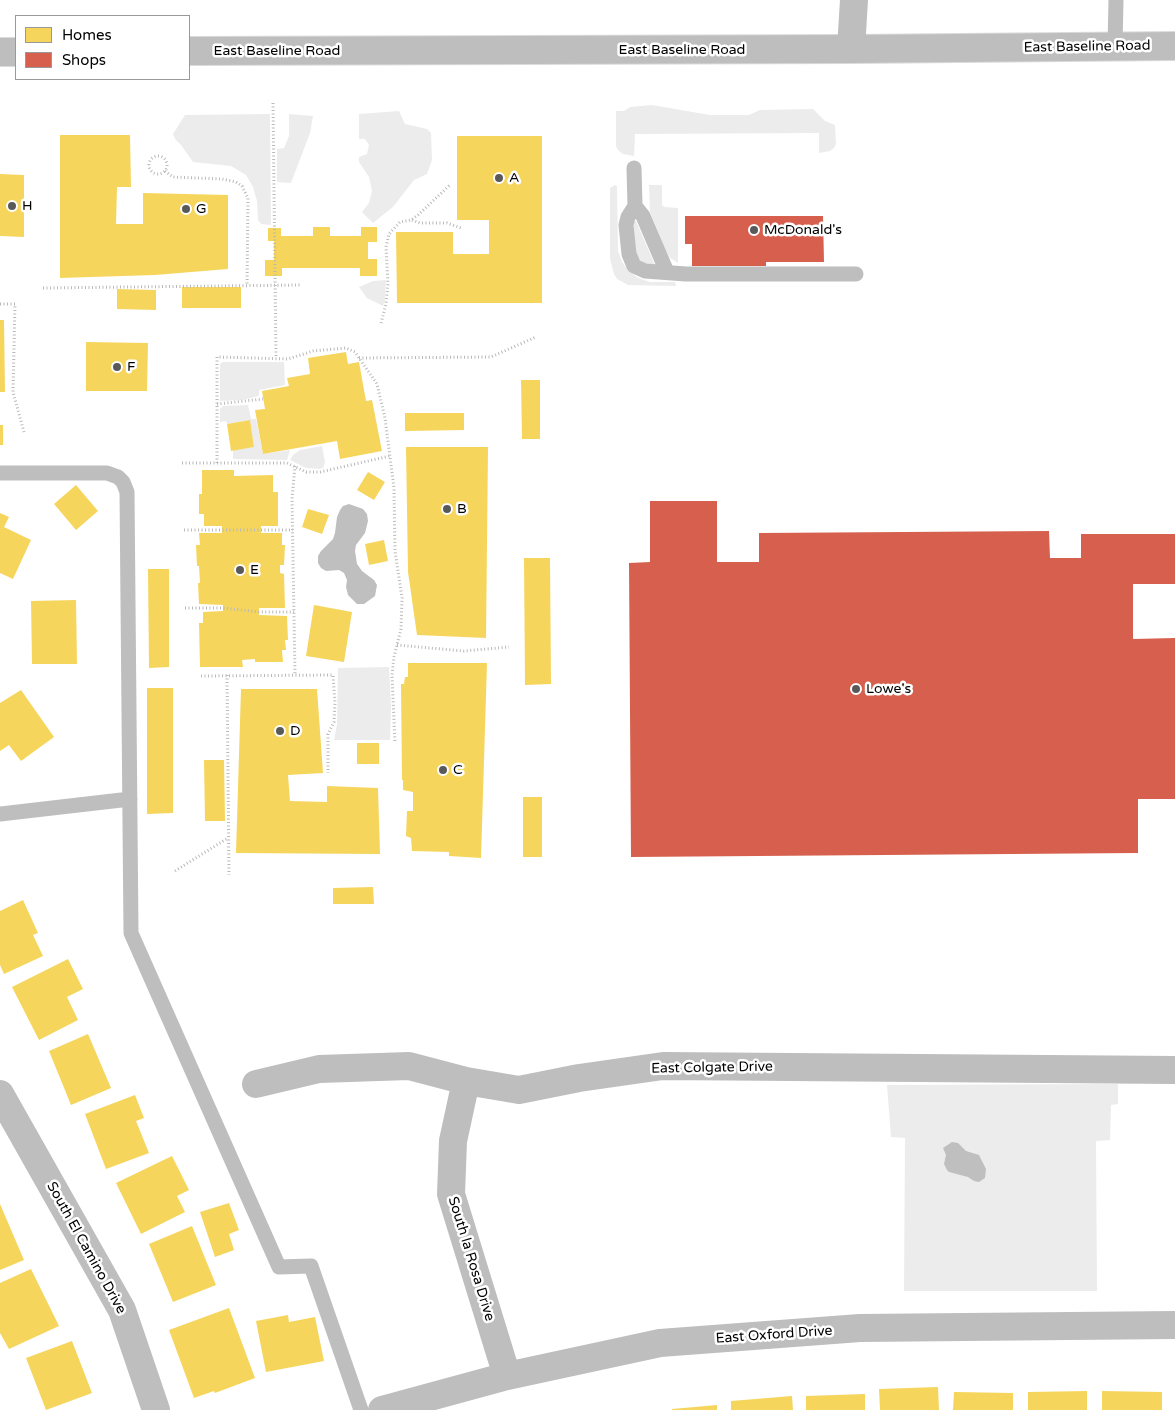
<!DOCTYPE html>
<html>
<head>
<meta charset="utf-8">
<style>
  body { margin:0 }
  #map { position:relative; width:1175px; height:1410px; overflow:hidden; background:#fff; font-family:"Varela Round",sans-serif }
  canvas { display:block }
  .legend { position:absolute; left:15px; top:15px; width:175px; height:65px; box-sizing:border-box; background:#fff; border:1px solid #999; margin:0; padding:6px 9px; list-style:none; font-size:15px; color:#000 }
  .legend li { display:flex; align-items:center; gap:10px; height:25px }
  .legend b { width:25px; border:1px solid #999 }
</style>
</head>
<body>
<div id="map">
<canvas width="1175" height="1410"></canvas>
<ul class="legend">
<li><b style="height:14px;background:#f6d55c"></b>Homes</li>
<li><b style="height:14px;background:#d6604d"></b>Shops</li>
</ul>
</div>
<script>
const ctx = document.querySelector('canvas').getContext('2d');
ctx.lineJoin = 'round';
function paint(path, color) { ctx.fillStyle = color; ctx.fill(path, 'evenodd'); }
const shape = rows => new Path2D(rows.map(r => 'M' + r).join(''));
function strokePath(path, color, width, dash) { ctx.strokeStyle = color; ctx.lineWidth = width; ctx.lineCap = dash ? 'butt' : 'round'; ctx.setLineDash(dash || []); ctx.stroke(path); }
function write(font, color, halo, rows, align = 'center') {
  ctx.font = font + ' "Varela Round",sans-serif'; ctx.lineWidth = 5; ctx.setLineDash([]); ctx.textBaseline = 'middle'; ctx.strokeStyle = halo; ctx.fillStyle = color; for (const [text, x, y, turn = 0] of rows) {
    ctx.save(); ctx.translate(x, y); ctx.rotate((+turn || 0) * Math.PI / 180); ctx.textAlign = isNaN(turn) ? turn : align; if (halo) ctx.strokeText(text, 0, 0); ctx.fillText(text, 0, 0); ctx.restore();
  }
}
const green = shape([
  [652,105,710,115,749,115,760,110,813,109,825,121,835,125,836,144,834,148,830,151,819,153,819,133,635,134,634,156,623,154,618,150,616,146,616,111,624,111,630,107],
  [399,111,405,124,427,129,431,133,432,160,427,174,414,180,393,207,373,223,362,212,369,203,372,191,369,177,359,162,359,157,367,154,369,145,365,139,359,139,359,114],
  [270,114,271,225,261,224,258,220,257,201,253,187,246,175,231,166,193,162,181,145,175,139,173,134,185,115],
  [289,114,313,116,310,133,291,183,277,182,277,149,284,148,289,136],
  [615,185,617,186,618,251,622,262,629,271,638,278,650,282,675,282,676,286,628,285,617,279,614,274,610,259,610,188],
  [649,185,662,185,662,205,664,207,678,208,678,263,670,258,666,251,650,212],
  [634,221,636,221,655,265,645,264,638,259,634,250],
  [386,280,385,301,383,306,367,298,359,287,373,281],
  [223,362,284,362,285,385,259,390,259,396,242,400,220,401,220,364],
  [248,405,251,419,256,419,263,454,290,450,287,460,233,459,233,450,254,447,250,420,227,424,226,421,220,422,220,409,223,406],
  [322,446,325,462,323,468,320,469,306,468,290,460,293,455,300,450],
  [389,667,391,707,390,740,334,740,337,724,338,668],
  [1118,1084,1118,1104,1111,1105,1110,1140,1096,1141,1097,1291,904,1291,905,1138,891,1137,887,1085]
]);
const water = shape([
  [349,504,363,509,367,514,368,521,365,533,356,545,355,551,357,564,362,571,374,580,377,585,375,596,364,604,357,604,348,595,346,587,347,580,344,573,339,570,326,571,321,568,318,563,318,556,321,551,333,539,335,533,337,517,340,510,343,506],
  [952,1142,958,1143,966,1151,979,1155,986,1169,985,1178,979,1182,974,1181,968,1177,949,1172,947,1170,944,1164,946,1155,943,1148]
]);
const homes = shape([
  [60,135,130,135,131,187,117,187,116,224,143,224,143,193,228,195,228,269,155,275,60,278],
  [457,136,542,136,542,303,397,303,396,232,453,232,453,254,489,254,489,220,457,220],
  [0,174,24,175,24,237,0,236],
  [313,227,330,227,330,236,361,236,361,227,377,227,377,242,368,242,368,259,377,259,377,276,360,276,360,268,282,268,282,276,265,276,265,260,274,260,274,241,268,241,268,228,281,228,281,236,313,236],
  [182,287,241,287,241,308,182,308],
  [117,289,156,290,156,310,117,309],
  [0,320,4,320,5,392,0,392],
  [86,342,148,343,147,391,86,391],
  [346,352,348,364,359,362,366,401,372,400,382,451,340,459,337,441,263,454,255,410,265,409,262,391,289,386,287,378,310,374,308,358],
  [521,380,540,380,540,439,522,439],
  [405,413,464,413,464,430,405,431],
  [250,420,254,447,231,451,227,424],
  [0,425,3,425,3,445,0,445],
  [406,447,488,447,486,638,417,635,408,572],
  [202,470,234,470,234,476,273,475,273,492,278,492,278,526,261,526,261,533,282,533,282,545,285,545,284,565,280,565,280,573,284,574,285,608,259,608,259,615,287,616,288,640,285,640,286,650,282,650,283,662,255,662,255,659,242,660,243,667,200,667,199,623,203,623,203,612,223,611,223,605,199,604,198,583,200,583,199,566,197,566,196,545,200,545,199,533,222,533,222,526,204,526,204,514,199,514,199,494,202,494],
  [368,472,385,482,374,500,357,490],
  [76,485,98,511,76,530,54,504],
  [308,509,329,515,322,534,302,527],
  [0,513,9,517,4,527,31,540,13,579,0,573],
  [384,540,388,561,369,565,365,544],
  [524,558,550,558,551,684,525,685],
  [148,569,169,569,169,667,149,668],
  [76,600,77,664,32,664,31,601],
  [314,605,352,612,344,662,306,656],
  [408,663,487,663,481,858,449,856,449,852,412,851,411,838,406,836,407,811,413,811,413,792,403,790,403,780,402,780,401,684,404,684,405,677,408,677],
  [147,688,173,688,173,813,147,814],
  [241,689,317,689,323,773,288,775,290,801,327,802,327,786,378,788,380,854,236,853],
  [21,690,54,737,21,761,9,745,0,751,0,703],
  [357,743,379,743,379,764,357,764],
  [204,760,224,760,225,821,205,821],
  [523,797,542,797,542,857,523,857],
  [373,887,374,904,333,904,333,888],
  [23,900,38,933,33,935,43,956,4,974,0,965,0,911],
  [68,959,83,989,67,997,78,1020,39,1040,12,987],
  [88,1034,111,1088,71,1105,49,1051],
  [135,1095,144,1118,136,1121,149,1153,106,1169,85,1114],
  [172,1156,189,1190,177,1196,185,1212,141,1234,116,1183],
  [229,1203,239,1230,229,1234,234,1250,215,1257,200,1212],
  [0,1204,24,1260,0,1270],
  [192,1226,216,1285,173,1302,149,1244],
  [31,1269,59,1326,9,1349,0,1333,0,1283],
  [229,1308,255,1378,215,1393,214,1391,194,1398,169,1330],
  [288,1315,289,1322,315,1317,324,1361,266,1372,256,1321],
  [72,1341,92,1393,46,1410,26,1358],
  [938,1387,939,1410,880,1410,879,1389],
  [1087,1391,1087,1410,1028,1410,1028,1392],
  [1102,1391,1162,1392,1162,1410,1102,1410],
  [954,1392,1013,1393,1013,1410,953,1410],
  [865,1394,865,1410,806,1410,806,1396],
  [792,1396,793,1410,731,1410,731,1401],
  [717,1405,717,1410,672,1410,672,1409]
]);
const shops = shape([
  [685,216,823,216,824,262,766,262,766,266,692,266,692,244,685,244],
  [650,501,717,501,717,562,759,562,759,533,1049,531,1050,558,1081,558,1081,534,1175,534,1175,584,1133,584,1133,639,1175,638,1175,799,1138,799,1138,853,631,857,629,563,650,562]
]);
const path = shape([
  [273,103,276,358],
  '149 165a9 9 0 1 1 18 0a9 9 0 1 1-18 0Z',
  [165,171,173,177,222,179,236,182,242,186,248,198,247,286],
  [412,220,420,223,447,223,461,228],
  [43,288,302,285],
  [0,304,15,304,13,392,24,432],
  [381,323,386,304,388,284,386,247,389,234,400,222,411,220,418,215,451,184],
  [359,358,491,357,536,337],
  [217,404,263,399],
  [182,463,287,463,306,472,320,472,390,456],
  [217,463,217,357,288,359,313,351,346,348,355,352,377,384,385,418,394,488,395,551,402,598,401,629,394,657,392,675,395,743],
  [295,466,292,499,295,674],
  [184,530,293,530],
  [185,608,223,608,259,612,294,612],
  [397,645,464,651,509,647],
  [227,675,229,875],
  [201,676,333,675,335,703,334,722,328,734,328,773],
  [175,871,228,838]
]);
const service = shape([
  [1115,46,1116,0],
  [634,168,635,206,628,217,626,225,629,254,634,266,645,271,686,274,856,274],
  [635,206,643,216,667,272],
  [0,473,107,473,118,477,123,482,127,492,131,933,279,1267,311,1266,361,1410],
  [0,814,130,799]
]);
const minor = shape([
  [851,49,854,0],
  [466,1081,453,1141,451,1194,507,1376],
  [256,1084,319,1069,409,1066,466,1081,519,1090,579,1078,663,1066,1175,1070],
  [0,1094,122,1310,156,1410],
  [382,1410,507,1376,660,1343,860,1328,1175,1325]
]);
const primary = shape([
  [189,51,851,49,1175,46],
  [0,52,16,52]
]);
const markers = [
  [499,178,5,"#595959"],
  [12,206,5,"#595959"],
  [186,209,5,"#595959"],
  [754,230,5,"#595959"],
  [117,367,5,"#595959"],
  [447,509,5,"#595959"],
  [240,570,5,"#595959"],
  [856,689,5,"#595959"],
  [280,731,5,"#595959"],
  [443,770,5,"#595959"]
];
const streetNames = [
  ["East Baseline Road",1087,47,-1],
  ["East Baseline Road",682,50],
  ["East Baseline Road",277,51],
  ["East Colgate Drive",712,1068,-1],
  ["South El Camino Drive",86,1248,61],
  ["South la Rosa Drive",471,1259,73],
  ["East Oxford Drive",774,1335,-4]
];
const poiNames = [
  ["A",509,178],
  ["H",22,206],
  ["G",196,209],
  ["McDonald's",764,230],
  ["F",127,367],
  ["B",457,509],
  ["E",250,570],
  ["Lowe's",866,689],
  ["D",290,731],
  ["C",453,770]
];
paint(green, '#ececec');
paint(water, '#bfbfbf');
paint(homes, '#f6d55c');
paint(shops, '#d6604d');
strokePath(primary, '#dbdbdb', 30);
strokePath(path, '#b9b9b9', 3, [1, 2.5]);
strokePath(service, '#bebebe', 15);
strokePath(minor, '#bebebe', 28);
strokePath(primary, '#bebebe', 28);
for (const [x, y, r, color] of markers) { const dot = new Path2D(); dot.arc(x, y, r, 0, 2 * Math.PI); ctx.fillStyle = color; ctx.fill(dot); strokePath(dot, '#fff', 2); }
write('14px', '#000', '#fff', streetNames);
write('14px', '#000', '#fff', poiNames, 'left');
</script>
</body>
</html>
